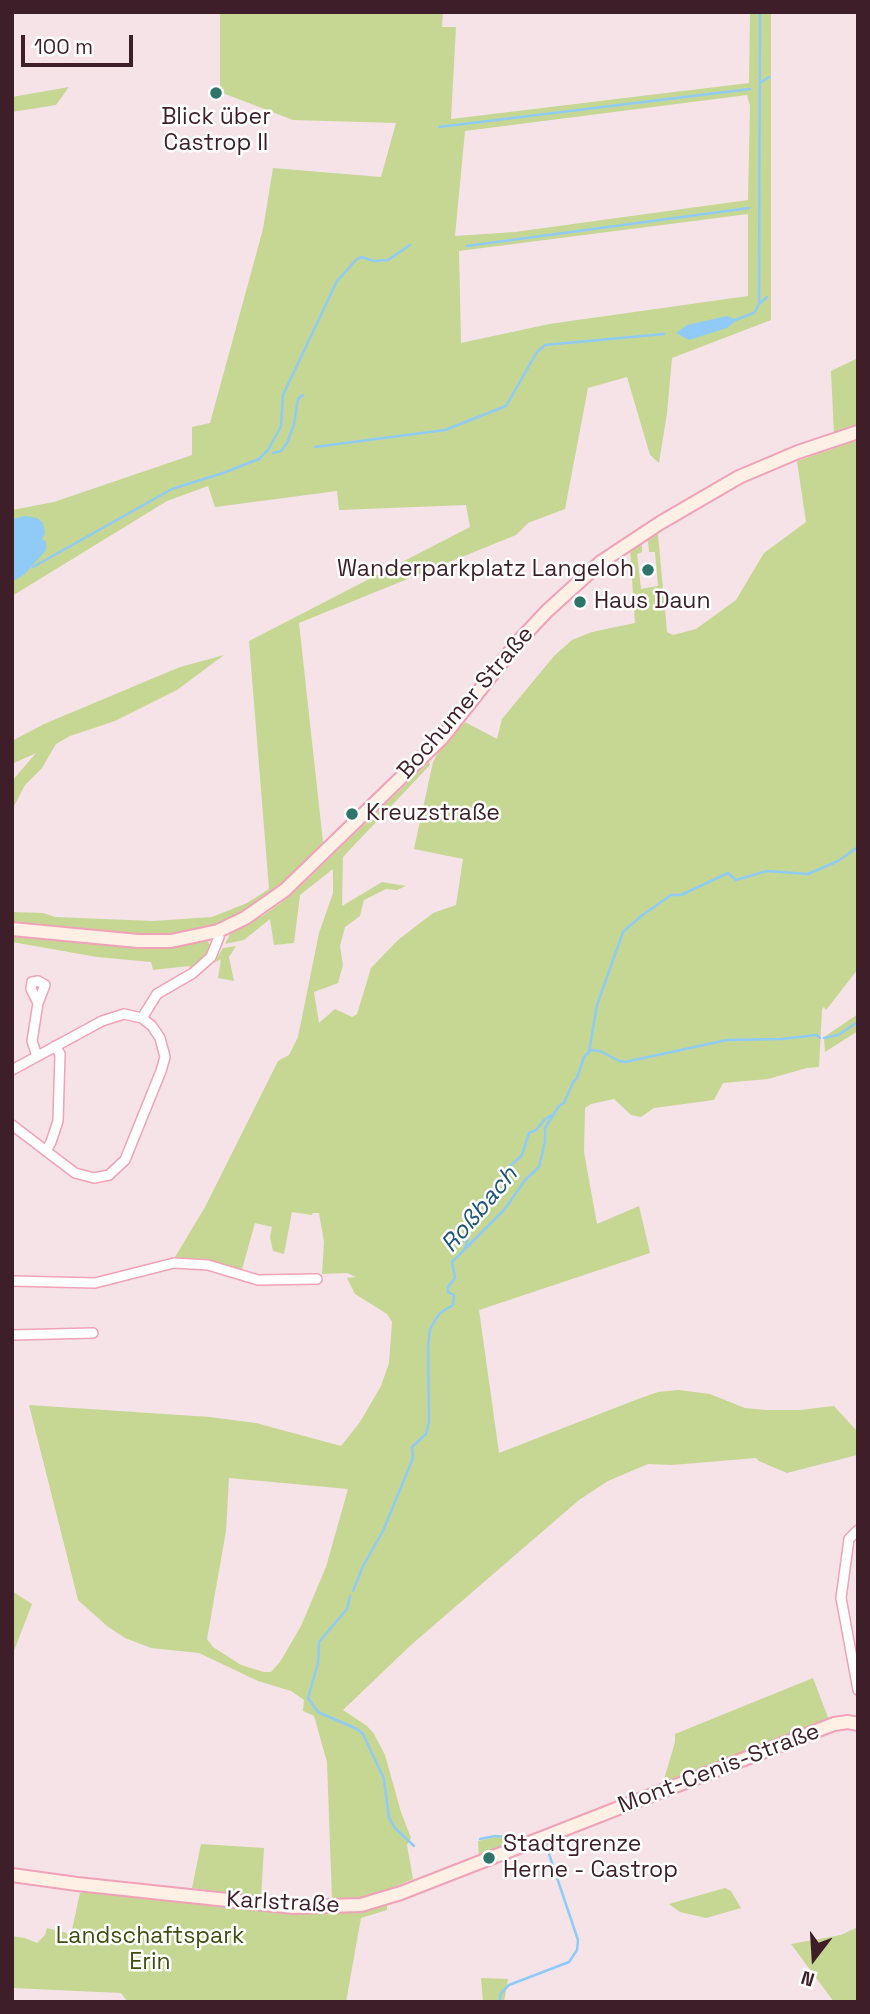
<!DOCTYPE html>
<html>
<head>
<meta charset="utf-8">
<style>
  body { margin:0 }
  #map { position:relative; width:870px; height:2014px; overflow:hidden; background:#f5e3e8; font-family:"Space Grotesk",sans-serif }
  canvas { display:block }
  .frame { position:absolute; inset:0; border:14px solid #3e1f29; pointer-events:none }
  .north { position:absolute; left:779px; top:1923px; width:70px; height:70px; -webkit-text-stroke:5px #fff; paint-order:stroke; rotate:197deg; font-size:19px; font-weight:700; line-height:28px; text-align:center; color:#3e1f29 }
  .north::after { content:''; display:block; margin:auto; width:24px; height:32px; background:#3e1f29; clip-path:polygon(50% 0,100% 100%,50% 72%,0 100%) }
  .scale { position:absolute; left:21px; top:35px; width:112px; height:32px; box-sizing:border-box; border:4px solid #3e1f29; border-top:0; padding-left:9px; font-size:21px; line-height:24px; white-space:nowrap; color:#3e1f29; -webkit-text-stroke:5px #fff; paint-order:stroke }
</style>
</head>
<body>
<div id="map">
<canvas width="870" height="2014"></canvas>
<div class="frame"></div>
<div class="north">N</div>
<div class="scale">100 m</div>
</div>
<script>
const ctx = document.querySelector('canvas').getContext('2d');
ctx.lineJoin = 'round';
function paint(path, color) { ctx.fillStyle = color; ctx.fill(path, 'evenodd'); }
const shape = rows => new Path2D(rows.map(r => 'M' + r).join(''));
function strokePath(path, color, width, dash) { ctx.strokeStyle = color; ctx.lineWidth = width; ctx.lineCap = dash ? 'butt' : 'round'; ctx.setLineDash(dash || []); ctx.stroke(path); }
function write(font, color, halo, rows, align = 'center') {
  ctx.font = font + ' "Space Grotesk",sans-serif'; ctx.lineWidth = 5; ctx.setLineDash([]); ctx.textBaseline = 'middle'; ctx.strokeStyle = halo; ctx.fillStyle = color; for (const [text, x, y, turn = 0] of rows) {
    ctx.save(); ctx.translate(x, y); ctx.rotate((+turn || 0) * Math.PI / 180); ctx.textAlign = isNaN(turn) ? turn : align; if (halo) ctx.strokeText(text, 0, 0); ctx.fillText(text, 0, 0); ctx.restore();
  }
}
const green = shape([
  [220,12,443,12,442,27,456,27,451,119,749,83,750,12,771,12,771,320,672,358,667,413,659,463,650,455,627,377,588,388,565,509,528,523,516,535,299,623,323,842,321,847,277,889,247,911,213,927,187,934,143,937,34,923,12,924,12,912,43,913,55,917,153,921,212,917,247,903,269,889,249,641,470,527,466,505,339,510,337,491,215,507,208,486,167,501,12,596,12,510,54,502,192,455,192,427,210,423,263,229,273,168,381,177,396,123,293,120,220,92],
  [747,95,750,106,748,200,515,232,455,236,465,131],
  [748,214,748,296,549,324,461,343,459,251],
  [69,87,56,105,12,112,12,97],
  [858,358,858,427,834,435,831,371],
  [858,440,858,969,826,1010,824,1007,822,1009,819,1067,807,1068,768,1079,723,1083,714,1100,654,1108,641,1117,631,1115,614,1099,591,1104,585,1108,584,1152,597,1224,639,1206,650,1253,479,1310,499,1453,638,1399,658,1392,678,1390,710,1394,745,1408,766,1410,800,1410,834,1406,856,1430,857,1455,787,1473,759,1461,756,1458,672,1465,648,1464,608,1481,579,1500,411,1645,343,1710,367,1726,374,1734,385,1755,401,1812,411,1838,407,1845,413,1879,380,1893,363,1898,332,1900,327,1762,314,1716,303,1711,304,1700,291,1691,258,1681,199,1653,151,1648,125,1638,107,1626,78,1600,29,1405,210,1417,256,1423,341,1446,360,1422,381,1386,389,1363,392,1322,387,1314,355,1294,347,1278,356,1277,347,1273,322,1274,324,1242,319,1213,313,1213,312,1215,292,1212,284,1254,273,1251,270,1237,272,1227,255,1223,241,1273,224,1266,175,1257,205,1207,278,1061,289,1055,298,1037,319,933,333,893,333,869,300,895,294,943,274,945,270,919,244,940,225,944,230,934,264,915,289,897,429,762,430,765,343,857,342,906,382,882,406,886,397,890,386,889,364,900,360,916,345,927,340,946,343,965,338,983,314,992,319,1023,335,1009,352,1017,357,1014,371,968,398,940,433,913,456,905,463,859,414,849,433,762,438,753,465,722,497,739,502,719,554,656,572,640,592,632,635,623,630,550,640,545,642,546,642,552,637,554,641,589,658,586,655,552,649,552,648,540,658,534,667,632,673,635,696,629,736,600,764,553,806,522,797,461],
  [229,1478,348,1489,326,1567,301,1626,280,1662,271,1672,264,1672,241,1665,213,1647,207,1639,226,1531],
  [224,655,177,690,115,721,70,736,56,744,42,768,25,785,12,810,12,781,36,753,12,764,12,741,44,724,180,667],
  [12,933,206,939,211,946,204,959,191,971,189,966,153,970,151,962,97,957,12,942],
  [236,946,229,957,234,981,218,978,221,959,214,963,223,948],
  [858,1014,858,1031,825,1052,824,1037],
  [12,1591,32,1604,12,1656],
  [813,1678,829,1720,662,1786,675,1742,675,1734],
  [496,1837,510,1839,522,1837,524,1840,479,1857,478,1841],
  [201,1844,264,1848,261,1897,192,1888],
  [725,1888,731,1891,741,1908,706,1918,680,1912,669,1904],
  [83,1892,313,1913,359,1911,387,1904,387,1910,361,1918,346,2002,128,2002,121,1993,12,1988,12,1936,25,1938,37,1943,45,1935,47,1928,71,1934,80,1893],
  [858,1927,858,2001,834,2002,791,1944,841,1935],
  [481,1978,508,1979,504,2002,483,2002]
]);
const water = shape([
  [727,316,737,320,727,328,689,340,676,333,687,325],
  [26,516,37,518,43,523,45,533,42,539,46,542,46,550,25,574,12,582,12,519]
]);
const stream = shape([
  [760,83,769,77],
  [439,127,750,89],
  [467,246,749,208],
  [759,304,767,297],
  [735,320,754,313,759,304,760,12],
  [315,447,445,430,506,406,537,352,545,345,664,334],
  [273,453,281,451,287,443,294,424,298,399,303,395],
  [33,567,172,489,223,473,259,459,268,450,278,432,281,426,283,395,337,281,356,260,361,257,374,261,388,260,410,245],
  [824,1038,838,1035,858,1022],
  [589,1050,600,1051,619,1061,625,1062,727,1040,781,1039,817,1035,820,1038],
  [502,1174,522,1155,529,1133,536,1130,545,1119,554,1114],
  [465,1249,468,1239],
  [353,1591,363,1566,383,1531,413,1458,412,1447,426,1434,429,1422,428,1347,430,1329,434,1322,440,1313,453,1305,454,1295,448,1292,448,1287,455,1278,452,1262,504,1210,526,1179,539,1167,545,1142,545,1128,559,1106,564,1103,573,1082,577,1078,584,1057,589,1052,597,1005,623,932,640,917,671,895,681,895,728,873,736,880,767,871,808,874,838,861,858,847],
  [350,1596,347,1609,319,1642,318,1663,308,1698,318,1712,357,1729,363,1734,384,1779,389,1818,395,1828,414,1846],
  [480,1839,495,1836,520,1838],
  [499,2002,501,1993,509,1985,569,1962,577,1950,578,1940,546,1845]
]);
const street = shape([
  [142,1018,157,994,193,973,211,957,219,937,218,931],
  [37,1056,32,1041,38,1003,45,985,38,981,32,982,31,989,38,1003],
  [12,1070,102,1021,124,1014,142,1018,152,1026,160,1038,165,1057,161,1071,125,1160,109,1175,94,1178,75,1173,12,1125],
  [46,1151,51,1142,58,1121,60,1054,55,1046],
  [12,1281,95,1283,174,1263,208,1265,258,1280,317,1279],
  [12,1335,93,1333],
  [858,1530,849,1539,841,1598,858,1690]
]);
const secondary = shape([
  [12,929,138,941,171,941,218,931,245,918,285,890,442,738,517,643,547,611,601,562,660,523,739,477,798,452,858,432],
  [12,1875,77,1884,293,1907,361,1905,401,1893,834,1724,848,1722,858,1724]
]);
const markers = [
  [216,93,7,"#2f7468"],
  [648,570,7,"#2f7468"],
  [580,602,7,"#2f7468"],
  [352,814,7,"#2f7468"],
  [489,1858,7,"#2f7468"]
];
const poiNames = [
  ["Blick über",216,118,"center"],
  ["Castrop II",216,144,"center"],
  ["Wanderparkplatz Langeloh",634,570,"right"],
  ["Haus Daun",594,602],
  ["Kreuzstraße",366,814],
  ["Stadtgrenze",503,1845],
  ["Herne - Castrop",503,1871]
];
const streetNames = [
  ["Bochumer Straße",466,703,-49],
  ["Mont-Cenis-Straße",719,1769,-21],
  ["Karlstraße",283,1903,3]
];
const parkNames = [
  ["Landschaftspark",150,1937],
  ["Erin",150,1963]
];
const waterNames = [
  ["Roßbach",480,1210,-50]
];
paint(green, '#c5d793');
paint(water, '#8fcbf6');
strokePath(stream, '#8fcbf6', 2.5);
strokePath(street, '#f1a1b8', 12);
strokePath(secondary, '#f1a1b8', 16);
strokePath(street, '#fff', 9);
strokePath(secondary, '#fef0e5', 12);
for (const [x, y, r, color] of markers) { const dot = new Path2D(); dot.arc(x, y, r, 0, 2 * Math.PI); ctx.fillStyle = color; ctx.fill(dot); strokePath(dot, '#fff', 2.5); }
write('23px', '#3e1f29', '#fff', poiNames, 'left');
write('23px', '#3e1f29', '#fff', streetNames);
write('23px', '#3f4c0f', '#fff', parkNames);
write('italic 24px', '#1b5478', '#fff', waterNames);
</script>
</body>
</html>
